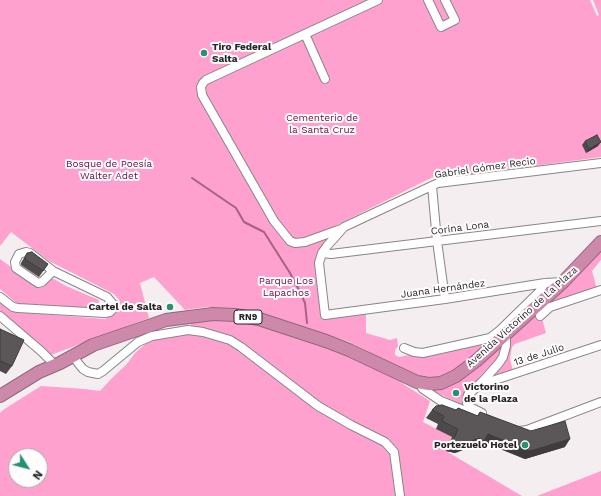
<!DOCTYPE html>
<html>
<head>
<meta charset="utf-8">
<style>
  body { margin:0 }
  #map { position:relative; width:601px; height:496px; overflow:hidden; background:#f4eef0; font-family:"Work Sans",sans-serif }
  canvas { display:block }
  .north { position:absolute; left:8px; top:448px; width:40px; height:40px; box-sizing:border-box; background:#fffcfd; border:1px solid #a9a6a7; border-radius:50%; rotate:126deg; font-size:11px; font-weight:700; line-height:16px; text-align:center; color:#272425 }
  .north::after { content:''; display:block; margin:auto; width:14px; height:18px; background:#239273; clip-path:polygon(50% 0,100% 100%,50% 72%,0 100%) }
</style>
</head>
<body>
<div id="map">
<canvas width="601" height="496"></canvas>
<div class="north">N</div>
</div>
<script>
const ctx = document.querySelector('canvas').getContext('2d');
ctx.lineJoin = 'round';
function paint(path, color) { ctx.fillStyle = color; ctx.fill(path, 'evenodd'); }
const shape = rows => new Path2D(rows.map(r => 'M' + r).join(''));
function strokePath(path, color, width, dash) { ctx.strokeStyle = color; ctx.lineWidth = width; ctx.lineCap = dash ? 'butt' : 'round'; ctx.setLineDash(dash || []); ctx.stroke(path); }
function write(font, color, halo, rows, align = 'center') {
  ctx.font = font + ' "Work Sans",sans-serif'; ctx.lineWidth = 4; ctx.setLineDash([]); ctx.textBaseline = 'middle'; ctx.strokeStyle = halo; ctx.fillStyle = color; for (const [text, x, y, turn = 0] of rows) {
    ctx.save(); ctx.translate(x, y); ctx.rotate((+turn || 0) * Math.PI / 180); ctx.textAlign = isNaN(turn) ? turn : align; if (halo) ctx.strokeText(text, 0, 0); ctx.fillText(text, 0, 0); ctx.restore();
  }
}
const green = shape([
  [0,0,590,0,597,16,599,15,593,0,601,0,601,157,438,179,435,176,309,239,304,246,329,238,317,253,315,261,324,317,366,312,366,333,390,340,397,338,398,346,395,350,395,355,399,357,496,338,454,374,428,380,382,361,368,351,349,342,250,310,206,307,185,310,154,277,140,283,149,318,51,355,0,311,0,301,16,312,105,319,114,314,119,309,120,301,114,294,49,261,11,232,0,246],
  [601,250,601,260,592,271,597,289,541,314,546,333,515,344,512,347,510,359,513,371,500,375,496,374,495,372,511,336],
  [0,259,39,287,52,278,66,286,99,300,98,310,19,305,0,289],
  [211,319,246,321,347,352,386,373,430,401,423,422,452,437,446,451,522,496,0,496,0,413,3,410,41,386,85,389,100,391,113,377,126,365,135,353,151,339,192,329,190,320],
  [16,456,40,456,40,480,16,480],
  [499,348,502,352,496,362,464,400,462,405,428,388,449,386,461,380,478,368],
  [601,471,601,496,537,496]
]);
const stream = shape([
  [192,178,236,208,244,222,264,232,290,273,299,290,305,303,307,323]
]);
const minor = shape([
  [428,0,441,27,455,20,445,0],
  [305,34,325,79],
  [432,186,437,241,445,299],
  [341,229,305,242,295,243,290,241,274,221,202,95,201,87,203,83,206,80,378,0],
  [322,253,331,254,601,221],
  [563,282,545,283,445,299,325,315,319,263,322,253,327,246,344,227,438,183,601,163],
  [0,297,13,307,18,308,105,313,110,312,112,310,113,304,107,297,53,271,30,253,26,252,19,254,15,262,16,268,38,283,42,282,53,271],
  [0,316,42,352,51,361],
  [540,316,550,307,601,290],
  [404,348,414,352,423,353,490,338,499,331,539,292,545,283],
  [73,355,78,363,83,369,88,372,98,374,103,371,138,342,152,336,188,330,203,332,230,340,241,347,318,406,351,425,385,442,394,452,400,496],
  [483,381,492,381,601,345],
  [418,382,423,389,441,401,488,420],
  [482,413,470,407,467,403,467,399,468,395,483,381,499,363,503,357,506,346,506,334],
  [519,431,527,430,601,402]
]);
const highway = shape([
  [0,396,39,372,60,363,93,345,166,320,213,314,235,315,259,319,326,341,349,350,417,382,429,384,441,383,456,376,476,361,563,282,601,242]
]);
const wall = shape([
  [585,141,598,146,586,153,582,145],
  [27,253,48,264,39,277,21,265,21,263],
  [0,329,12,366,6,374,0,371],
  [458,408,477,416,480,412,565,447,525,459,483,442,479,448,473,446,455,453,446,451,452,437,436,429,438,424,426,418,432,410,456,410]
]);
const shadedWall = shape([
  [601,142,598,146,586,153,589,149],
  [488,434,570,439,565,447,525,459,483,442,479,448,473,446,455,453,446,451,452,443]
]);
const building = shape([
  [597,135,601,142,589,149,585,141,597,135],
  [32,252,48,264,43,271,25,259,25,257,27,253,32,252],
  [0,329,24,340,12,366,0,361,0,329],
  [442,405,456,410,458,408,478,416,480,412,531,431,565,421,570,439,530,451,488,434,484,441,479,438,461,445,452,443,458,429,442,421,444,416,432,410,436,406,442,405]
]);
const markers = [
  [204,53,4,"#239273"],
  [170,307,4,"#239273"],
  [456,393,4,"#239273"],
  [525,445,4,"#239273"]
];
const shields = [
  [248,317,28]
];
const shieldNames = [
  ["RN9",248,317]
];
const poiNames = [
  ["Tiro Federal",212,47],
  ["Salta",212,59],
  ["Cartel de Salta",162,307,"right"],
  ["Victorino",464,387],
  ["de la Plaza",464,399],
  ["Portezuelo Hotel",517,445,"right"]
];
const parkNames = [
  ["Cementerio de",322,118],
  ["la Santa Cruz",322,130],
  ["Bosque de Poesía",109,164],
  ["Walter Adet",109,176],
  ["Parque Los",286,281],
  ["Lapachos",286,293]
];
const streetNames = [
  ["Gabriel Gómez Recio",485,168,-8],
  ["Corina Lona",460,228,-7],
  ["Juana Hernández",443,289,-8],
  ["Avenida Victorino de La Plaza",522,317,-42],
  ["13 de Julio",539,355,-18]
];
paint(green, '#ffa1cf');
strokePath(stream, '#a46284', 2);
strokePath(minor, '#8b8587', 10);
strokePath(highway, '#93667b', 14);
strokePath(minor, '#fff', 8);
strokePath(highway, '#cd89aa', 12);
paint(wall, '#4e4a4c');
paint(shadedWall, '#403c3e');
paint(building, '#5b5658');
strokePath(building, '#403c3e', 1);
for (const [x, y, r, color] of markers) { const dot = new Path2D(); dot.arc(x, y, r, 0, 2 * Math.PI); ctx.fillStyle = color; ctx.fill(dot); strokePath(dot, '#fffcfd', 1.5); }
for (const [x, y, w] of shields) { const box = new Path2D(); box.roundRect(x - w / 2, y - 7, w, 14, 3); ctx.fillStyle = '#fffcfd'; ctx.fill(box); strokePath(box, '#272425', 1); }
write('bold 9px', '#272425', null, shieldNames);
write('bold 10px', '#272425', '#fffcfd', poiNames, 'left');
write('10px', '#641042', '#fffcfd', parkNames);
write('10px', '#272425', '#fffcfd', streetNames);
</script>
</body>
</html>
